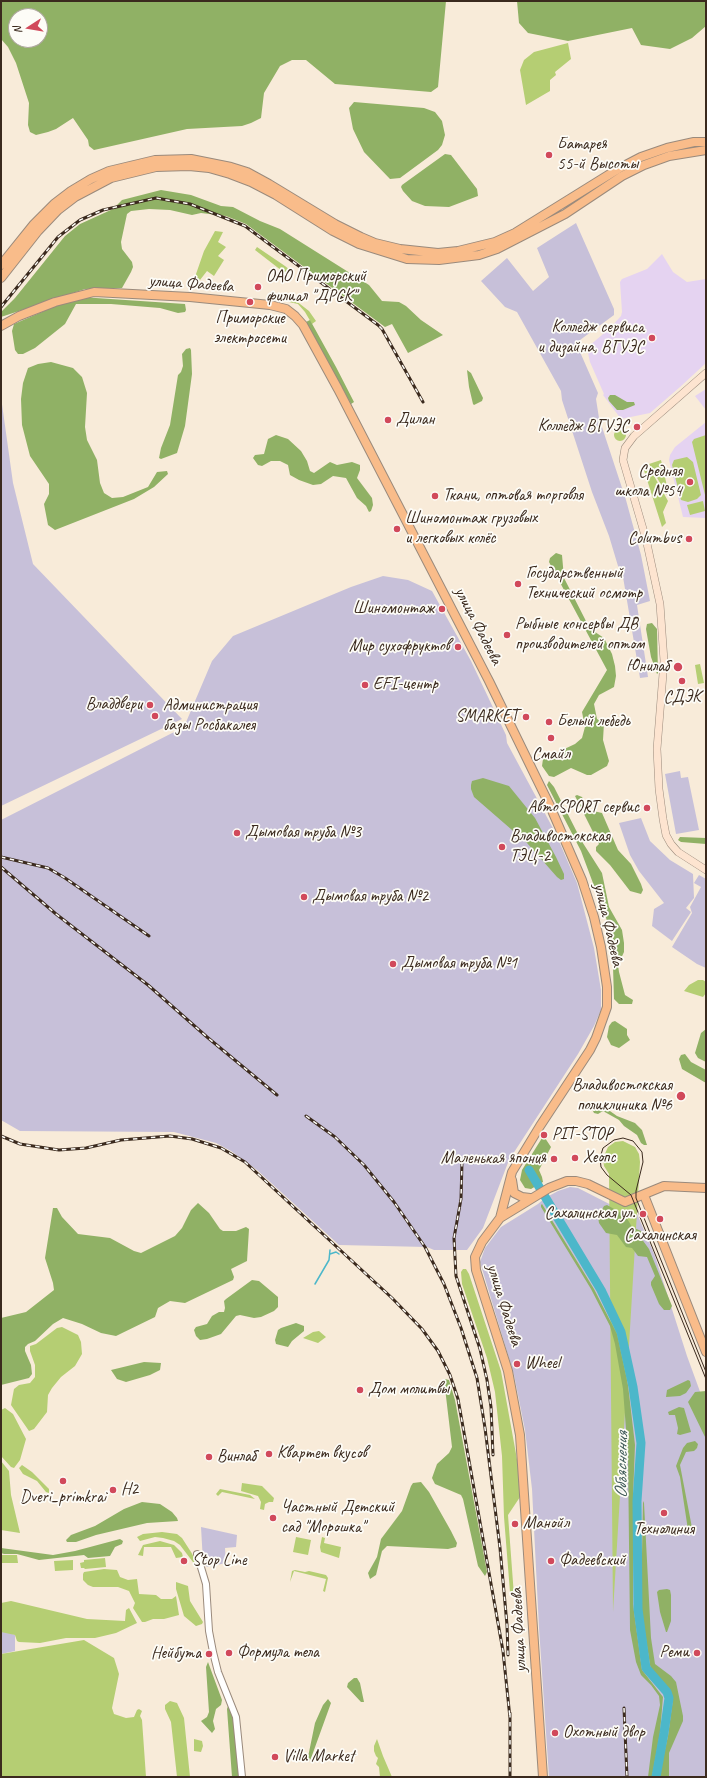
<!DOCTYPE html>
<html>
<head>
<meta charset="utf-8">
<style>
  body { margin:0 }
  #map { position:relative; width:707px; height:1778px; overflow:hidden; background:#f8ebd9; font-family:Caveat,sans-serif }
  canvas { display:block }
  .frame { position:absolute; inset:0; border:2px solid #3b2a1e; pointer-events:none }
  .north { position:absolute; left:8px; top:8px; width:40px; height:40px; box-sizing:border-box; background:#fdfcf7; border:1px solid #afa8a0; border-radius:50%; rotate:258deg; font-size:11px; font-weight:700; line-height:16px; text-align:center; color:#3b2a1e }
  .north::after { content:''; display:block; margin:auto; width:14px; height:18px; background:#d1495b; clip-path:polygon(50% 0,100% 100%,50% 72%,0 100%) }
</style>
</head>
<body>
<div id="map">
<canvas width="707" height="1778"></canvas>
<div class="frame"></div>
<div class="north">N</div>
</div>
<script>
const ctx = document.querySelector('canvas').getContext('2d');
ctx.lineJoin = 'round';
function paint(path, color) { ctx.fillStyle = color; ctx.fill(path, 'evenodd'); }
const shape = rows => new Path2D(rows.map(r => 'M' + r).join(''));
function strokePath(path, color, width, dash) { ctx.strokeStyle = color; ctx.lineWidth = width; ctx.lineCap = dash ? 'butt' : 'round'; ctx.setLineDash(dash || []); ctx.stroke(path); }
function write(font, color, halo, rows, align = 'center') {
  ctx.font = font + ' Caveat,sans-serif'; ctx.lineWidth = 3.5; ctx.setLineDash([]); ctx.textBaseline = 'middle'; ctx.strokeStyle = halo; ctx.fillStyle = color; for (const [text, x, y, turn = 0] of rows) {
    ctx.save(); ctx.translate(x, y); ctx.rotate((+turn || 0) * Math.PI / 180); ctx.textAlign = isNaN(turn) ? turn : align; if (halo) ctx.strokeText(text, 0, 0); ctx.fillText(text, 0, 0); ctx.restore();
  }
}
const built = shape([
  [662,254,673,272,687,282,706,279,706,363,680,387,650,413,621,419,603,395,604,394,590,362,588,353,589,346,609,329,621,316,622,312,620,282,622,279,647,269],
  [706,389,706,410,695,396],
  [706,422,706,518,683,517,669,460,670,455,675,447]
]);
const industrial = shape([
  [576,223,614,309,614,315,580,340,580,352,598,393,596,399,599,418,626,500,641,555,650,601,637,605,648,677,640,678,622,571,618,566,609,536,592,492,562,400,561,391,517,312,505,307,481,281,507,258,533,291,549,277,537,248],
  [1,397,13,483,33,564,182,719,1,806],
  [383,576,408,580,432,591,471,661,506,735,507,743,555,832,577,883,594,948,601,990,601,1010,594,1026,578,1054,509,1160,483,1228,467,1250,434,1250,427,1247,339,1245,257,1170,231,1151,216,1143,174,1132,20,1131,1,1120,1,820,184,727,212,661,233,636,351,587],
  [680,771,681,778,688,777,699,830,676,834,665,774],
  [641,818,650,841,670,860,693,874,694,898,686,908,691,912,672,941,652,926,654,909,664,903,639,871,630,855,619,823],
  [699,875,706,879,706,968,697,964,672,947,692,913,690,907,701,887,694,883],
  [570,1187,578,1188,627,1213,635,1209,655,1256,687,1356,706,1408,706,1777,549,1777,539,1628,532,1489,525,1430,514,1375,480,1262,485,1248,501,1227,538,1204,545,1198,558,1191],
  [201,1527,237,1535,236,1547,225,1548,226,1563,207,1567,203,1562],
  [1,1630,15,1635,15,1651,1,1654]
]);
const green = shape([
  [568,43,571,59,555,72,556,75,550,80,550,91,526,105,520,70,524,60,534,52],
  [215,231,223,232,218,242,226,247,218,256,224,260,214,276,207,271,193,289,196,274,204,251],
  [257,247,285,266,290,270,286,274,255,250],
  [291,297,309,311,316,321,312,324,305,312,298,304,289,302],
  '614 435a6 6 0 1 1 12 0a6 6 0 1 1-12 0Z',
  [706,435,706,499,692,442,694,439],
  [687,457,693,462,701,495,697,499,688,502,681,500,672,465,674,460],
  [661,460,667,486,667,495,649,464],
  [648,465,668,501,663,512,666,523,662,527,643,467],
  [703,501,705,511,690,515,687,505],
  [700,664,704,683,698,684,695,665],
  [698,980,703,980,706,982,706,993,703,997,684,991,689,985],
  [623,1141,635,1147,639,1154,640,1162,613,1612,609,1174,604,1166,603,1158,608,1147,615,1142],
  [463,1269,466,1269,469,1274,501,1371,520,1476,520,1497,508,1515,514,1596,510,1592,504,1517,502,1456,495,1392,487,1358,462,1284,461,1272],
  [62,1327,78,1335,81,1342,82,1354,75,1366,61,1377,52,1388,48,1395,47,1412,34,1429,29,1431,11,1405,14,1389,19,1385,30,1383,35,1377,35,1365,30,1351,30,1346,36,1344,57,1328],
  [319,1331,326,1337,318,1343,303,1338,313,1332],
  [5,1408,13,1414,26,1439,20,1460,14,1468,11,1467,1,1456,1,1410],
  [1,1461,9,1471,11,1495,20,1533,1,1530],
  [22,1465,32,1472,49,1489,49,1493,46,1492,37,1481,23,1474,19,1468],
  [242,1483,262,1486,274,1498,273,1502,269,1502,265,1504,264,1510,260,1509,261,1502,258,1496,241,1491],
  [220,1489,250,1495,255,1499,222,1492,218,1496,216,1494],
  [162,1532,177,1534,182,1538,191,1552,200,1568,199,1570,180,1545,174,1541,163,1538,155,1537,140,1541,137,1537,143,1534],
  [296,1537,311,1540,308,1555,293,1552],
  [322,1537,325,1538,324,1543,341,1547,339,1558,321,1552,320,1547],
  [160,1541,174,1545,182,1553,183,1557,176,1558,171,1547,144,1547,143,1556,138,1555,143,1545],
  [1,1555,17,1555,18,1563,1,1563],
  [105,1558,106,1567,85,1569,84,1568,81,1568,80,1563,84,1562,84,1560],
  [73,1560,73,1570,55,1571,54,1561],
  [104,1569,117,1570,120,1577,128,1580,137,1579,139,1594,156,1595,161,1599,172,1599,176,1596,179,1615,164,1619,153,1619,145,1622,142,1622,133,1608,135,1603,129,1591,118,1587,93,1587,88,1585,83,1580,83,1574,84,1572],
  [295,1570,305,1572,309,1571,326,1575,328,1578,325,1592,323,1591,326,1579,294,1571,290,1582,292,1571],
  [176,1582,188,1586,190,1601,203,1622,202,1624,196,1626,184,1616,176,1589],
  [11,1601,87,1619,125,1621,126,1610,129,1608,137,1623,116,1633,95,1638,66,1638,40,1643,19,1642,17,1641,15,1635,1,1632,1,1603],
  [84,1640,114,1658,119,1674,112,1708,114,1714,126,1718,134,1717,137,1710,139,1709,142,1711,140,1716,142,1720,146,1777,1,1777,1,1654],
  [170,1701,177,1703,184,1718,190,1777,177,1777,171,1722,165,1709,165,1705],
  [194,1739,202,1741,203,1746,201,1752,194,1751],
  [377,1739,383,1756,392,1777,380,1777,379,1767,376,1764,378,1758,376,1756,374,1751,374,1746]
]);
const forest = shape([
  [1,1,446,1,438,87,431,92,335,84,306,60,292,60,280,66,264,93,261,118,251,123,242,126,187,129,94,150,89,146,88,140,73,118,56,129,48,132,36,135,30,132,28,125,29,103,16,63,8,47,1,39],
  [16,16,40,16,40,40,16,40],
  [517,1,706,1,706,26,692,38,670,49,641,45,632,28,568,41,528,33,519,23],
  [354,102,424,108,435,112,442,121,445,135,442,145,438,150,400,178,390,179,364,152,353,129,349,108],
  [445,154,451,155,477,189,478,196,449,207,425,206,412,201,403,191,401,187,402,185],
  [161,190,191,195,221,206,233,207,260,221,280,229,369,285,382,301,399,302,406,306,421,320,443,335,408,353,392,324,385,327,246,224,226,216,201,213,192,215,170,210,149,209,131,211,127,214,121,242,122,249,132,262,133,267,131,272,122,288,85,289,1,317,1,312,15,298,65,236,80,224,113,209,122,200],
  [81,297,185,304,186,310,185,312,178,313,160,308,111,304,76,304,65,324,35,348,23,354,18,354,15,350,12,331,14,324,65,302],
  [310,320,336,367,354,402,351,404,306,322],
  [190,348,191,350,192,374,185,426,177,453,161,459,159,458,161,448,170,425,178,375,181,372,183,366,182,354,186,349],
  [51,362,73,368,82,377,87,393,85,427,87,440,97,460,100,483,104,493,112,498,123,497,148,487,157,472,167,471,168,474,154,487,134,499,55,530,48,525,44,504,49,494,49,484,30,456,22,425,21,399,23,383,28,368,38,364],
  [467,370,471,373,483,398,482,401,474,405,473,404,469,387],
  [610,395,615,395,627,402,634,402,635,405,623,410,617,410,609,401,608,398],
  [276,435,288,439,301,451,307,461,310,471,314,473,330,462,337,465,352,462,360,465,360,470,357,478,372,498,373,505,371,511,369,512,366,506,357,498,346,478,333,476,321,484,313,485,299,480,290,475,288,465,280,461,271,461,262,466,258,465,253,458,255,455,264,454,268,439],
  [556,553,562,555,564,578,587,623,592,630,604,638,612,654,615,666,616,676,614,687,599,695,594,704,597,719,604,723,603,740,609,761,607,766,591,775,587,775,571,768,554,777,549,776,542,766,543,759,575,744,582,738,585,727,582,712,607,670,549,562,550,558],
  [652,623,657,629,658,673,657,674,651,657,646,629,647,624],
  [483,778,509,786,535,818,556,857,564,874,564,879,561,880,557,877,527,843,474,797,471,789,471,785,472,781],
  [549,781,554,787,581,840,602,873,609,907,622,930,624,943,624,952,618,965,619,972,625,995,633,1000,632,1004,619,1004,614,999,612,934,581,851,547,785],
  [577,795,582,797,589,810,602,813,618,850,631,864,641,884,643,890,641,894,630,891,610,865,596,851,596,847,599,844,575,796],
  [680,837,706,838,706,844,681,842,678,840],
  [615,1021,627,1029,627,1035,630,1040,619,1048,611,1045,607,1037,609,1026,612,1022],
  [706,1029,706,1062,698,1058,695,1053,701,1033],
  [685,1054,691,1062,706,1070,706,1083,682,1069,679,1059,681,1055],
  [600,1104,617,1116,635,1123,642,1130,647,1145,644,1145,641,1143,637,1135,624,1126,619,1120,603,1111,598,1114,594,1113,591,1107],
  [542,1138,545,1138,551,1147,539,1170,542,1177,543,1182,531,1189,525,1188,520,1180,522,1170],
  [198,1203,209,1213,220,1229,223,1231,236,1231,246,1227,249,1229,247,1261,231,1269,234,1277,233,1280,185,1303,170,1301,158,1308,155,1317,116,1336,101,1333,82,1324,63,1318,53,1324,35,1341,28,1344,25,1347,25,1351,31,1365,32,1374,29,1378,1,1385,1,1318,26,1312,54,1290,53,1283,45,1258,53,1208,57,1208,62,1217,78,1234,110,1238,134,1251,141,1253,175,1236,182,1228,191,1210],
  [542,1204,594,1289,617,1334,628,1385,635,1445,633,1497,633,1604,642,1670,663,1697,660,1733,652,1777,648,1777,653,1737,660,1705,659,1696,651,1685,641,1675,636,1662,630,1630,628,1456,623,1389,615,1344,610,1326,591,1289,541,1207,541,1205],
  [607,1205,625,1215,632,1227,641,1231,641,1238,649,1249,672,1306,670,1310,664,1310,659,1304,651,1285,651,1282,655,1276,647,1257,638,1256,632,1248,626,1247,617,1235,606,1233,599,1223,598,1217,604,1206],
  [252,1280,259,1281,278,1297,278,1307,274,1311,261,1317,254,1318,240,1315,236,1316,221,1334,207,1339,200,1340,196,1336,194,1330,196,1327,207,1324,212,1316,219,1312,224,1312,225,1308,224,1301,226,1299],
  [296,1323,304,1326,304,1331,292,1341,288,1347,276,1344,275,1340,278,1330,281,1328],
  [144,1362,161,1363,160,1370,150,1375,126,1382,117,1379,111,1370],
  [445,1379,449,1380,455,1400,487,1572,485,1576,478,1566,463,1499,461,1495,435,1484,432,1478,437,1464,449,1453,452,1447,445,1388],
  [688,1380,690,1381,691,1386,686,1393,680,1396,666,1397,667,1390],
  [706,1391,706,1439,688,1402,695,1392],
  [679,1407,684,1408,691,1432,680,1435,677,1434,678,1428,675,1415,669,1415,668,1412],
  [695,1441,698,1444,697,1448,694,1451,686,1452,680,1465,693,1533,691,1535,688,1530,680,1477,676,1466,683,1448,687,1443],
  [421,1482,429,1492,451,1531,457,1543,456,1547,448,1549,387,1546,382,1551,376,1575,370,1579,368,1573,377,1557,381,1539,402,1511,411,1486,413,1483],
  [643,1501,644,1503,651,1638,655,1664,671,1676,676,1682,683,1716,683,1721,669,1753,669,1777,659,1777,668,1736,673,1699,671,1692,651,1669,650,1665,641,1607],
  [142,1502,160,1504,172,1512,177,1518,178,1521,147,1523,96,1535,76,1542,67,1542,66,1540,71,1535,95,1526,124,1509],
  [120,1539,123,1541,122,1544,115,1547,110,1556,88,1558,84,1555,39,1560,17,1554,4,1554,1,1553,1,1548,53,1555,75,1551],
  [667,1589,670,1590,671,1595,671,1621,667,1632,666,1632,660,1612,657,1592,659,1590],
  [208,1662,222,1700,221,1705,216,1709,213,1721,215,1729,212,1733,201,1721,207,1717,209,1712,206,1667],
  [354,1678,357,1678,360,1683,364,1702,361,1702,347,1687,348,1683],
  [328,1699,331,1703,310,1761,308,1757,315,1723,323,1705],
  [228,1706,234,1717,240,1777,232,1777,227,1709]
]);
const stream = shape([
  [330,1254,336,1252,339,1254],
  [315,1284,329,1260,330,1250]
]);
const river = shape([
  [529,1170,601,1290,621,1332,633,1387,641,1443,637,1501,638,1609,646,1668,667,1692,669,1698,664,1733,656,1777]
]);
const tertiary = shape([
  [197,1554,206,1584,209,1631,213,1652,218,1672,236,1717,242,1777]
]);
const secondary = shape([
  [706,373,634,436,625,448,623,460,646,539,660,604,664,661,657,749,659,789,663,819,666,835,671,844,678,852,706,870]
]);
const primary = shape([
  [1,326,19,316,55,302,94,292,190,297,270,305,286,309,295,316,303,325,338,389,489,681,550,806,582,880,594,917,601,947,607,987,607,1007,596,1038,590,1050,540,1126,512,1172,500,1218,482,1242,475,1257,476,1270,508,1371,520,1435,543,1777],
  [512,1180,514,1193,522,1197,530,1198],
  [644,1195,706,1352],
  [500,1218,549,1188,567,1181,576,1181,588,1184,625,1202,664,1186,706,1188]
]);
const trunk = shape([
  [1,265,34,224,54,204,71,191,91,179,109,171,155,160,191,159,231,167,247,172,269,184,335,224,361,237,375,243,400,249,438,253,458,251,495,242,515,233,618,169,641,157,667,148,694,142,706,142],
  [1,278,38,231,58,210,75,197,111,178,156,167,189,166,209,168,230,174,251,182,276,195,333,231,359,244,407,259,439,260,479,255,497,249,565,214,622,176,644,165,669,156,706,150]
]);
const tram = shape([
  [706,1372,636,1198,636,1191,643,1162,642,1152,633,1141,623,1138,614,1140,603,1148,600,1158,601,1167,607,1175,631,1195,706,1379]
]);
const rail = shape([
  [1,307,58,237,80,220,103,210,156,198,190,204,245,226,378,325,382,329,423,402],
  [1,857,48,868,65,878,149,936],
  [1,867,56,914,148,985,207,1037,277,1095],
  [306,1116,335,1137,364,1165,394,1202,425,1247,444,1284,461,1328,477,1378,485,1428,500,1548,507,1625,508,1655],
  [1,1136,20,1144,59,1150,86,1148,121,1140,170,1136,192,1139,221,1148,245,1162,392,1298,422,1329,438,1351,450,1375,458,1399,503,1651,510,1718],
  [462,1162,461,1199,454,1238,456,1276,480,1349,487,1380,491,1407,493,1455],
  [624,1708,627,1777],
  [510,1713,510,1777]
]);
const markers = [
  [549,155,4,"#d1495b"],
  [258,287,4,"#d1495b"],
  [250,302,4,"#d1495b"],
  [652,338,4,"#d1495b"],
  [388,420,4,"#d1495b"],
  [637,427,4,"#d1495b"],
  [690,482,4,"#d1495b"],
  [435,496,4,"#d1495b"],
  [397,529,4,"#d1495b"],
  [689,539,4,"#d1495b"],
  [518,584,4,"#d1495b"],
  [442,609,4,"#d1495b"],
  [507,635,4,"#d1495b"],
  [458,647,4,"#d1495b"],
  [678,667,5,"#d1495b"],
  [682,681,4,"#d1495b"],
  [365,685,4,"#d1495b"],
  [150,705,4,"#d1495b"],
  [155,716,4,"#d1495b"],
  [526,717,4,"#d1495b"],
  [549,722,4,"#d1495b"],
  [551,738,4,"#d1495b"],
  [647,808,4,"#d1495b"],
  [237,833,4,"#d1495b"],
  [502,847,4,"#d1495b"],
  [304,897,4,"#d1495b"],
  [393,964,4,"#d1495b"],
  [681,1096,5,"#d1495b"],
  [544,1135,4,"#d1495b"],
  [575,1158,4,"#d1495b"],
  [554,1159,4,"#d1495b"],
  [643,1214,4,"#d1495b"],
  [660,1219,4,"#d1495b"],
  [517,1364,4,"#d1495b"],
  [360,1390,4,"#d1495b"],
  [269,1454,4,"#d1495b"],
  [209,1457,4,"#d1495b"],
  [63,1481,4,"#d1495b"],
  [113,1490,4,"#d1495b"],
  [664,1513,4,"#d1495b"],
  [273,1518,4,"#d1495b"],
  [515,1524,4,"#d1495b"],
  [184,1561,4,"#d1495b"],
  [551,1561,4,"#d1495b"],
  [229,1653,4,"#d1495b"],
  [697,1653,4,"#d1495b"],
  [209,1654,4,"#d1495b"],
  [555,1733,4,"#d1495b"],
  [275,1757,4,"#d1495b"]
];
const poiNames = [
  ["Батарея",557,145],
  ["55-й Высоты",557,165],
  ["ОАО Приморский",266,277],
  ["филиал \"ДРСК\"",266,297],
  ["Приморские",250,319,"center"],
  ["электросети",250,339,"center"],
  ["Колледж сервиса",644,328,"right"],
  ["и дизайна, ВГУЭС",644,348,"right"],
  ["Дилан",396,420],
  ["Колледж ВГУЭС",629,427,"right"],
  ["Средняя",682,472,"right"],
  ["школа №54",682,492,"right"],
  ["Ткани, оптовая торговля",443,496],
  ["Шиномонтаж грузовых",405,519],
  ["и легковых колёс",405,539],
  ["Columbus",681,539,"right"],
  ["Государственный",526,574],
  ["Технический осмотр",526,594],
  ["Шиномонтаж",434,609,"right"],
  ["Рыбные консервы ДВ",515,625],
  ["производителей оптом",515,645],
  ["Мир сухофруктов",450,647,"right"],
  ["Юнилаб",669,667,"right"],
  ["EFI-центр",373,685],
  ["СДЭК",682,698,"center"],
  ["Владдвери",142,705,"right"],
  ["Администрация",163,706],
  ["базы Росбакалея",163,726],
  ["SMARKET",518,717,"right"],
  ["Белый лебедь",557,722],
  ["Смайл",551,755,"center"],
  ["АвтоSPORT сервис",639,808,"right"],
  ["Дымовая труба №3",245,833],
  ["Владивостокская",510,837],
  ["ТЭЦ-2",510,857],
  ["Дымовая труба №2",312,897],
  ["Дымовая труба №1",401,964],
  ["Владивостокская",672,1086,"right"],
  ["поликлиника №6",672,1106,"right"],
  ["PIT-STOP",552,1135],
  ["Хеопс",583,1158],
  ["Маленькая япония",546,1159,"right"],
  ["Сахалинская ул.",635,1214,"right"],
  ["Сахалинская",660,1236,"center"],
  ["Wheel",525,1364],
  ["Дом молитвы",368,1390],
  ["Квартет вкусов",277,1454],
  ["Винлаб",217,1457],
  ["H2",121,1490],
  ["Dveri_primkrai",63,1498,"center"],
  ["Частный Детский",281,1508],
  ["сад \"Морошка\"",281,1528],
  ["Манойл",523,1524],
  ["Технолиния",664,1530,"center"],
  ["Stop Line",192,1561],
  ["Фадеевский",559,1561],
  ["Формула тела",237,1653],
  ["Реми",689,1653,"right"],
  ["Нейбута",201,1654,"right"],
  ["Охотный двор",563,1733],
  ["Villa Market",283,1757]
];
const streetNames = [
  ["улица Фадеева",191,284,4],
  ["улица Фадеева",478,626,63],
  ["улица Фадеева",608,925,77],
  ["улица Фадеева",504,1305,73],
  ["улица Фадеева",519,1630,-93]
];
const waterNames = [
  ["Объяснения",622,1465,-89]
];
paint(built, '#e5d3f1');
paint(industrial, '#c7c0d9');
paint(green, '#b5ce73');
paint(forest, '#90b165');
strokePath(stream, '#4cb7ca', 1.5);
strokePath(river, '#4cb7ca', 9);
strokePath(tertiary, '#9a8a7c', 8);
strokePath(secondary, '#9a8a7c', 8);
strokePath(primary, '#9a8a7c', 10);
strokePath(trunk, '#9a8a7c', 10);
strokePath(tertiary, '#fff', 6);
strokePath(secondary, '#fde4d0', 7);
strokePath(primary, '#f9bc8a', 8);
strokePath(trunk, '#f9bc8a', 8);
strokePath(tram, '#3b2a1e', 1);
strokePath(rail, '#3b2a1e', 3);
strokePath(rail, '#fdfcf7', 1.5, [4.5]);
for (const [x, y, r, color] of markers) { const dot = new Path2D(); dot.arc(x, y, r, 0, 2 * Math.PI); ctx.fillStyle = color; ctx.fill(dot); strokePath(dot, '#fdfcf7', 1.5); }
write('17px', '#3b2a1e', '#fdfcf7', poiNames, 'left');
write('17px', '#3b2a1e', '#fdfcf7', streetNames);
write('italic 18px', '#415b5a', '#fdfcf7', waterNames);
</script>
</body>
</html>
